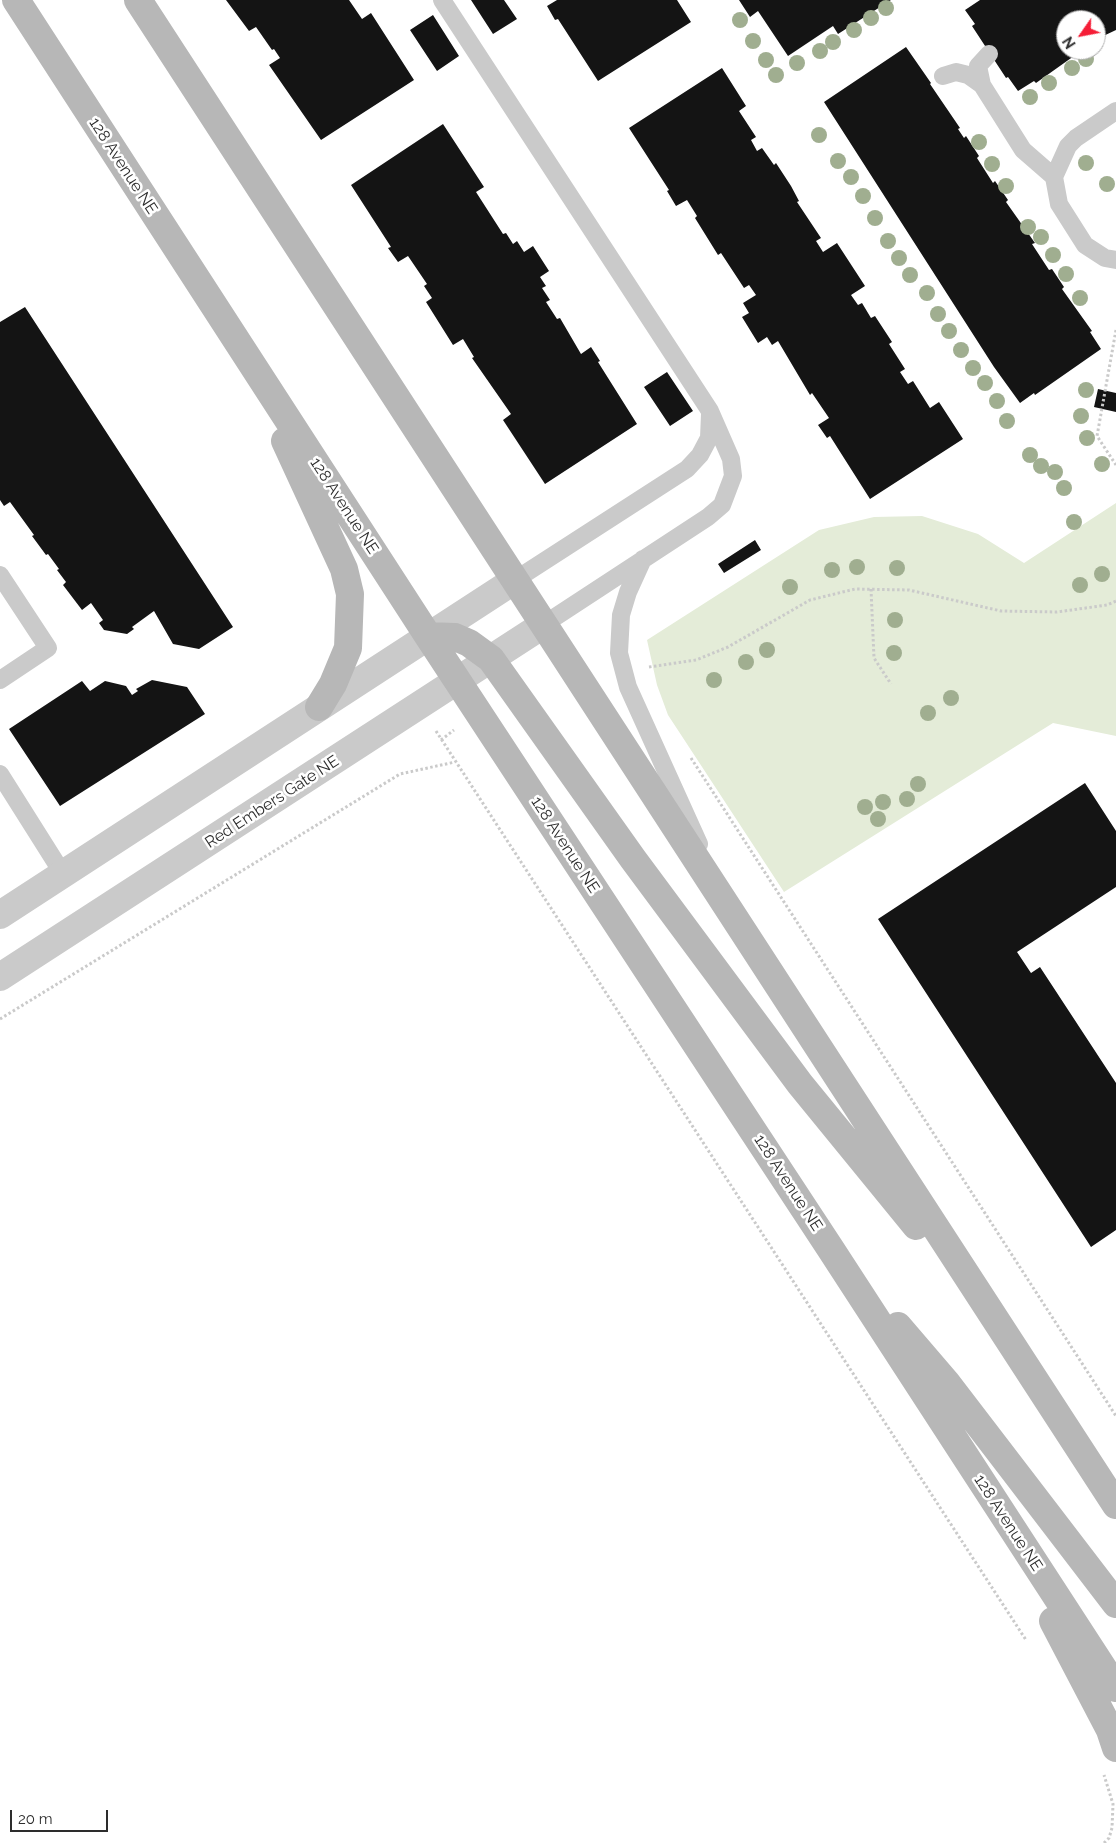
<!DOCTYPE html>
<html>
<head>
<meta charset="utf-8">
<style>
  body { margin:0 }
  #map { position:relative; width:1116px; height:1843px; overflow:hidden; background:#fff; font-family:Raleway,sans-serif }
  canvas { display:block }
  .north { position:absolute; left:1056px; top:10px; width:50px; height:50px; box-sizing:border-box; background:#fff; border:1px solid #ababab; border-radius:50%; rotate:237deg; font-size:14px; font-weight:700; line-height:20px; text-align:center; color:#2d2d2d }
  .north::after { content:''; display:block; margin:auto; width:18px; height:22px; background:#f51e37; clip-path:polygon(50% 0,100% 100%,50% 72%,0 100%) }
  .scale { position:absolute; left:10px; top:1810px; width:98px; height:22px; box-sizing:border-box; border:2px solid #2d2d2d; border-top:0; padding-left:6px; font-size:15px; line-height:18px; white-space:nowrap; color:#2d2d2d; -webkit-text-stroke:4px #fff; paint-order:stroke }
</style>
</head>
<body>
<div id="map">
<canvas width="1116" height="1843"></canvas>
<div class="north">N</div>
<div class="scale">20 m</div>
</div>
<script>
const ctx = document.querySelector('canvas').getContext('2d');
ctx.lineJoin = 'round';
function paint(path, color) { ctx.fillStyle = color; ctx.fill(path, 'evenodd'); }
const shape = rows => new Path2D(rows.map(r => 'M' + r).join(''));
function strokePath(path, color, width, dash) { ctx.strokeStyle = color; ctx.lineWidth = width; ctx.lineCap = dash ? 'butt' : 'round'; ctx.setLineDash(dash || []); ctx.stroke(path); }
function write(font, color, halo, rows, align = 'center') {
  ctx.font = font + ' Raleway,sans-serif'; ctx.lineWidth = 5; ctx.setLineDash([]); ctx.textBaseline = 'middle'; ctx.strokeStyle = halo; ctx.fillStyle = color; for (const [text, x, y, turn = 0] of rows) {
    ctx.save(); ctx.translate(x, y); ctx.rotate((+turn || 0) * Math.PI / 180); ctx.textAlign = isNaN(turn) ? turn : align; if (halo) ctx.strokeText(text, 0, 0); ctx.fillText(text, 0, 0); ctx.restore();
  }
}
const green = shape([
  [1116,503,1116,736,1053,723,784,892,668,715,657,685,647,640,819,530,874,517,922,516,978,534,1024,563]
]);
const building = shape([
  [226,0,349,0,362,19,371,13,414,80,321,140,269,65,280,58,274,49,272,50,256,27,249,31],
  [471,0,504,0,517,19,493,34],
  [557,0,677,0,691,22,598,81,558,19,555,20,547,6],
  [739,0,891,0,838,34,833,26,788,56,758,11,750,17],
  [980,0,1116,0,1116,30,1099,38,1101,41,1096,44,1096,20,1066,20,1066,50,1087,50,1082,53,1081,51,1036,83,1034,81,1018,91,1008,77,1006,78,972,26,975,24,965,10],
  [433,15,459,56,437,71,410,30],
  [906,47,931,83,930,84,960,128,958,129,964,138,966,136,979,156,977,158,993,183,995,181,1008,200,1006,202,1035,243,1032,244,1049,270,1052,269,1064,287,1062,289,1092,331,1090,332,1101,349,1035,395,1034,393,1020,403,994,367,824,102],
  [722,68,746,106,739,111,756,137,751,140,757,151,762,148,774,165,776,163,791,186,799,201,797,202,821,238,816,241,823,252,837,243,865,286,851,295,858,305,862,303,871,318,875,316,892,342,889,344,905,369,900,372,908,384,913,381,930,408,939,402,963,439,870,499,830,436,827,438,818,425,829,418,812,393,810,395,778,341,772,345,767,337,758,343,742,317,749,313,743,303,756,295,749,285,744,288,721,253,718,255,695,218,697,216,687,200,676,206,667,191,669,190,629,128],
  [443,124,484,187,476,192,503,234,506,233,513,244,517,241,524,252,533,246,549,271,540,277,546,286,542,288,550,300,546,302,557,319,560,318,581,354,591,347,600,361,598,362,637,424,545,484,503,420,511,414,472,358,474,357,463,339,453,345,426,302,432,298,424,286,427,284,408,256,398,262,388,248,391,247,351,185],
  [25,307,233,627,199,649,173,644,154,611,132,627,134,629,127,634,104,630,99,623,103,620,91,603,82,610,63,585,66,582,57,570,59,569,48,554,46,555,32,536,34,535,10,502,4,506,0,500,0,322],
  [667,372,693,411,670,426,644,387],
  [1098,389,1116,393,1116,412,1094,407],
  [755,540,761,550,724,573,718,564],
  [152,680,187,687,205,714,60,806,9,729,82,681,90,691,105,681,126,686,132,695,138,691,136,689],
  [1085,783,1116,831,1116,887,1017,952,1031,973,1040,967,1116,1083,1116,1230,1091,1247,878,919]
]);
const path = shape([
  [1116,330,1097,436,1116,465],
  [871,589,874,658,891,684],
  [649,667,696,660,728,647,810,600,855,589,909,590,1001,611,1057,612,1107,605,1116,601],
  [436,731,1026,1640],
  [441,740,454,730],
  [691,758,1116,1416],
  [0,1019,400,774,455,762],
  [1104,1843,1109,1838,1112,1828,1113,1804,1104,1775]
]);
const service = shape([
  [442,0,710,411,731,459,733,476,722,505,708,517,543,625],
  [989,54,978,66,982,85,1023,150,1054,177],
  [943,76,956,72,968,75,982,85],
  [1116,111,1076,138,1068,146,1054,177,1059,204,1085,245,1105,258,1116,260],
  [643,559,628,592,621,615,619,653,628,687,699,844],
  [0,575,48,648,0,680],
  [515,580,687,469,700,455,709,438,710,414],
  [0,774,63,874]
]);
const minor = shape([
  [0,915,515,580],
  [0,977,543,625]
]);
const secondary = shape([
  [16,0,428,636,830,1248,1116,1688],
  [138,0,1116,1505],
  [285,441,344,569,350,594,348,648,333,684,319,707],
  [428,636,455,637,469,643,491,659,633,859,800,1084,916,1226],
  [898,1326,946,1382,1116,1604],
  [1053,1621,1110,1730,1116,1748]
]);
const trees = [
  [886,8],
  [871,18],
  [740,20],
  [854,30],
  [753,41],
  [833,42],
  [820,51],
  [1086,59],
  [766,60],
  [797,63],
  [1072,68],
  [776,75],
  [1049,83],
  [1030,97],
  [819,135],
  [979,142],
  [838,161],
  [1086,163],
  [992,164],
  [851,177],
  [1107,184],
  [1006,186],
  [863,196],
  [875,218],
  [1028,227],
  [1041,237],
  [888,241],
  [1053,255],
  [899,258],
  [1066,274],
  [910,275],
  [927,293],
  [1080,298],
  [938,314],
  [949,331],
  [961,350],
  [973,368],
  [985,383],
  [1086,390],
  [997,401],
  [1081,416],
  [1007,421],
  [1087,438],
  [1030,455],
  [1102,464],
  [1041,466],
  [1055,472],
  [1064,488],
  [1074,522],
  [857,567],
  [897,568],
  [832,570],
  [1102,574],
  [1080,585],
  [790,587],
  [895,620],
  [767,650],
  [894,653],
  [746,662],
  [714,680],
  [951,698],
  [928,713],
  [918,784],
  [907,799],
  [883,802],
  [865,807],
  [878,819]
];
const streetNames = [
  ["128 Avenue NE",123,166,57],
  ["128 Avenue NE",344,506,57],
  ["Red Embers Gate NE",272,802,-33],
  ["128 Avenue NE",565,845,57],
  ["128 Avenue NE",788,1183,57],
  ["128 Avenue NE",1008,1523,57]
];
paint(green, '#e4ecd8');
paint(building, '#141414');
strokePath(path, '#cacaca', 3, [2.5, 2.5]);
strokePath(service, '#cacaca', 18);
strokePath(minor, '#cacaca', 28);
strokePath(secondary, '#b7b7b7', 28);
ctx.fillStyle = '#a0ae90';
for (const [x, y] of trees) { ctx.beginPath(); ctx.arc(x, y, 8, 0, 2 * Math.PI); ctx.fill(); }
write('16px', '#2d2d2d', '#fff', streetNames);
</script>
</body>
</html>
